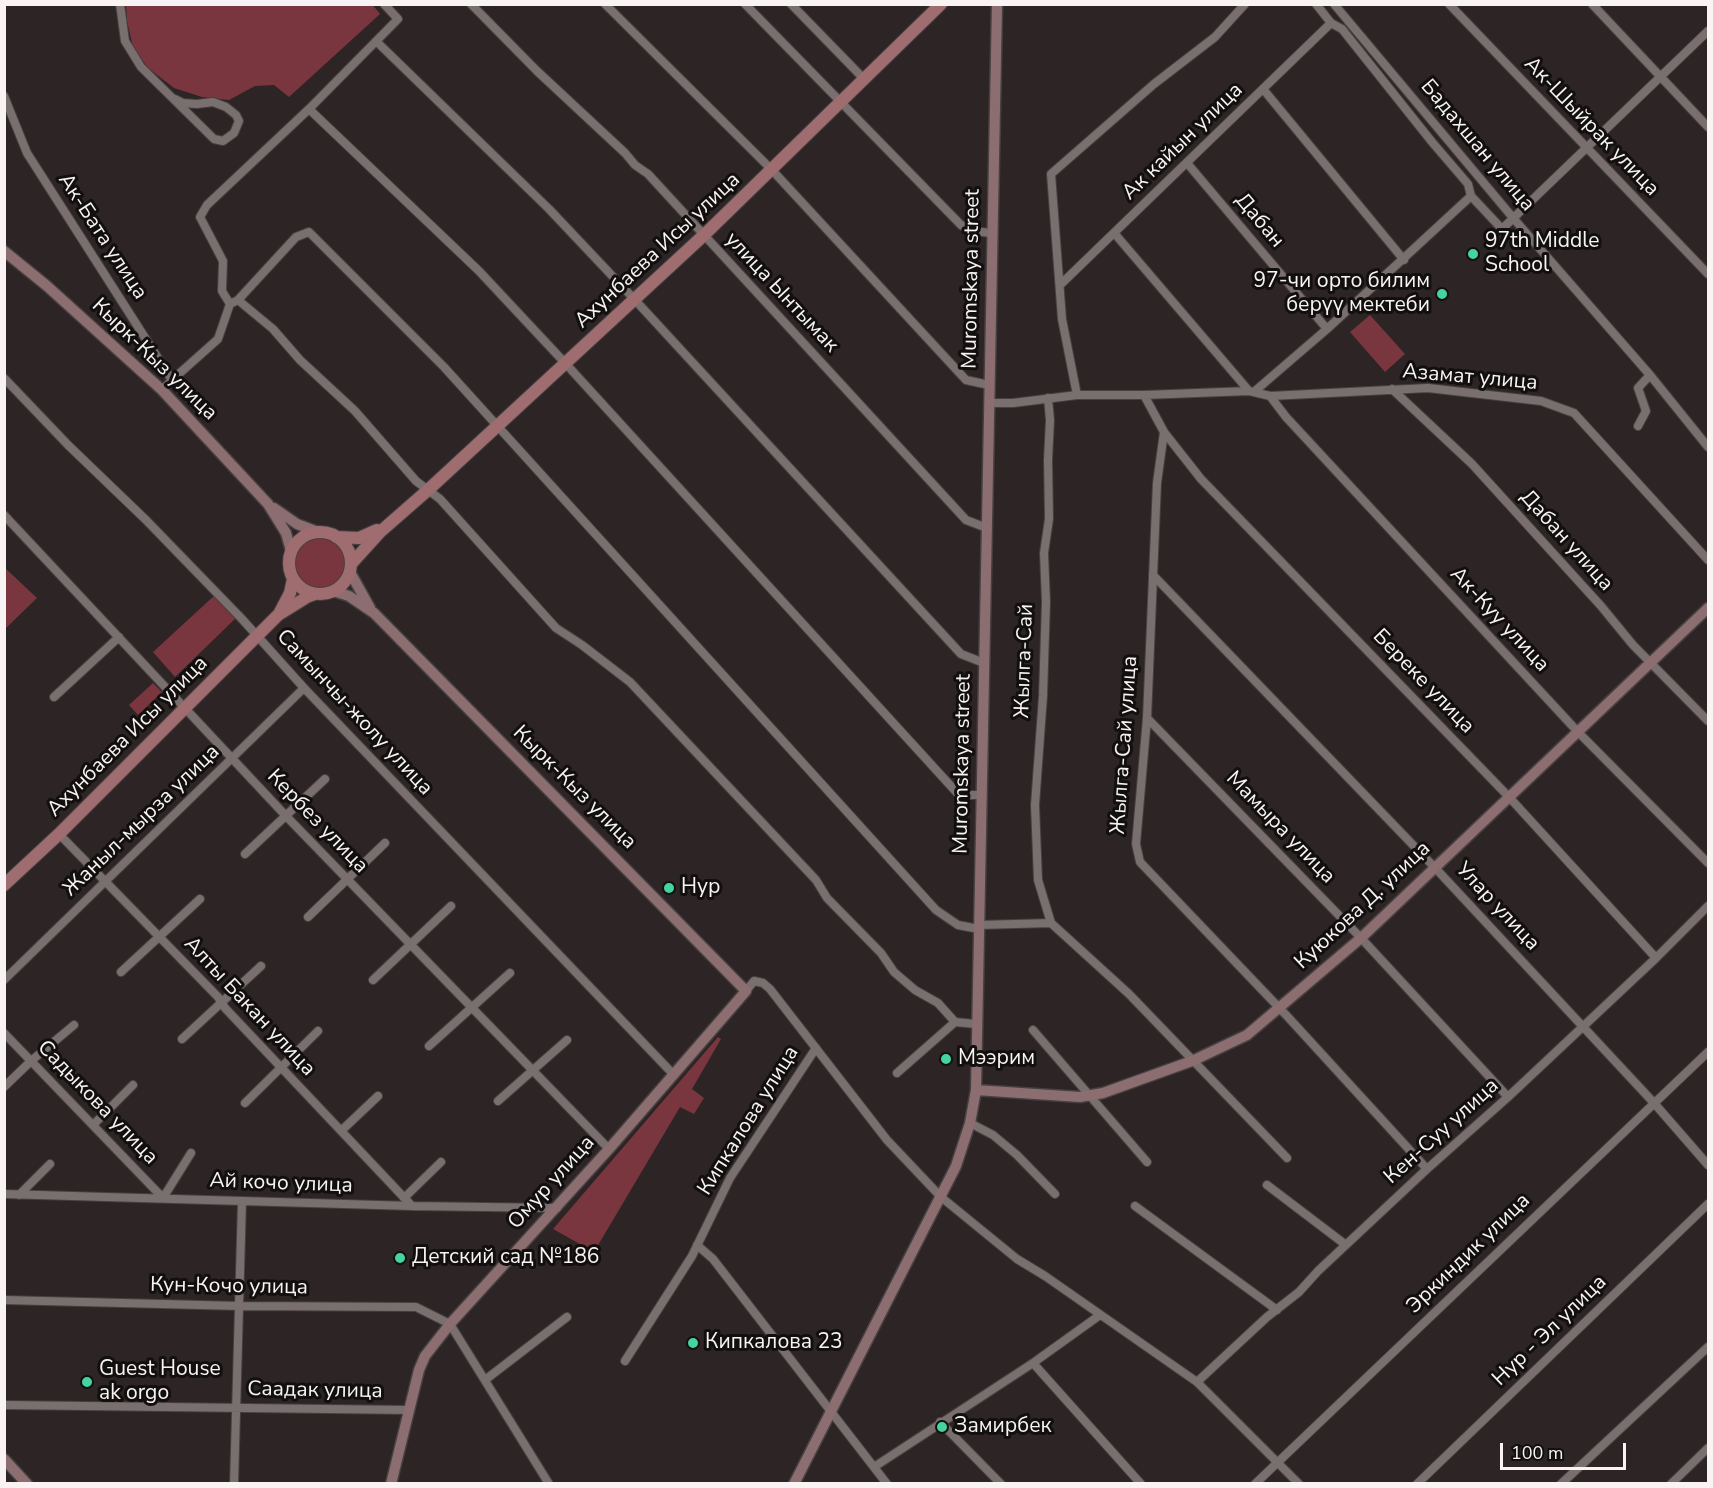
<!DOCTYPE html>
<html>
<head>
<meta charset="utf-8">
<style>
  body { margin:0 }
  #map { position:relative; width:1713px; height:1488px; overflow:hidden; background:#2d2425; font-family:"Nunito Sans",sans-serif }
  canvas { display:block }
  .frame { position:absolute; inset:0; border:6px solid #f9f3f3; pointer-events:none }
  .scale { position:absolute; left:1500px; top:1443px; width:126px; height:27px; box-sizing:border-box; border:3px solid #f9f3f3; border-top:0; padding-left:8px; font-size:18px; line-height:21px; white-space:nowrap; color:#f9f3f3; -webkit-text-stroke:4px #120f0f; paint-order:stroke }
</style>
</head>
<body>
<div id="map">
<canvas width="1713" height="1488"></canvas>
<div class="frame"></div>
<div class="scale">100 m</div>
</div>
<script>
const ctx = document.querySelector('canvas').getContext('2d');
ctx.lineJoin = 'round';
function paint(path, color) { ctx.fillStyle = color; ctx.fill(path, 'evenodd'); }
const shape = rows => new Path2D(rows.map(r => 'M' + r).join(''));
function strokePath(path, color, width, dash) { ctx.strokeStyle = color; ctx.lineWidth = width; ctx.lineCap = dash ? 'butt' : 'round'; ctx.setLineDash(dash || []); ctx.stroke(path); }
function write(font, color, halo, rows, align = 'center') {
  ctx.font = font + ' "Nunito Sans",sans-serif'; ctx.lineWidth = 6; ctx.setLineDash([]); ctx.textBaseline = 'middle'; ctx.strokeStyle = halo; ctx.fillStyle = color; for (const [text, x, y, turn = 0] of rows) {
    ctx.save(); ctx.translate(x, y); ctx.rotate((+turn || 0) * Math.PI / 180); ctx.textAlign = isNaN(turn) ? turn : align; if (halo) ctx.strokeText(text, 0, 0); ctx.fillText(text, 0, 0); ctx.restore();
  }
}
const green = shape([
  [372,4,380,14,289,97,274,85,255,86,229,100,202,97,174,88,148,68,133,47,127,21,126,5],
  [1370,315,1405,354,1385,372,1350,332],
  '295 563a25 25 0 1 1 50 0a25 25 0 1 1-50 0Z',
  [5,568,37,598,5,629,4,568],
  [215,595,237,617,175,677,153,652],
  [153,683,162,692,138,715,129,705],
  [718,1037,721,1039,692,1089,704,1098,694,1114,680,1107,594,1252,553,1229]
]);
const street = shape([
  [120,4,125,41,141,67,214,139,223,141,234,133,239,121,236,115,226,107,213,102,197,104,183,103,175,99],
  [471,4,537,71,625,153,635,165,648,174,966,520,987,528],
  [605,4,772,170,966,380,989,385],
  [745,4,961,225,971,231,992,233],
  [791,4,864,79],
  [1334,4,1514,219,1650,375,1708,447],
  [1449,4,1708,274],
  [1592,4,1708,127],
  [377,42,549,209,635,300,961,654,984,663],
  [1263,89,1404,260],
  [4,96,27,153,172,380,162,390],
  [309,109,479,271,566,364,959,795,980,795],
  [1187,163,1327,329],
  [1471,196,1502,229,1708,31],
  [1115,234,1249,391],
  [1060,285,1331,23],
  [238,300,273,329,300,360,355,411,416,481,440,499,556,628,582,645,630,682,816,880,827,898,881,953,894,972,915,990,938,1003,955,1022,976,1024],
  [230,304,222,291,223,261,200,217,207,205,309,109,398,19,384,4],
  [4,378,68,445,146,520,242,619,304,688,674,1075],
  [172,380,218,339,230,304,238,300,296,237,309,232,444,367,936,910,958,925,979,929],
  [1392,389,1472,464,1601,606,1633,645,1708,721],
  [1255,391,1327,329,1471,196,1468,184,1432,142,1342,29,1331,23,1316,4],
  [1077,395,1062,319,1051,174,1154,84,1215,37,1245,4],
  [1144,395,1164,432,1157,483,1147,718,1136,844,1140,862,1287,1016,1427,1169],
  [1270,396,1286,417,1578,732,1708,863],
  [1048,398,1050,420,1048,460,1049,519,1044,553,1046,602,1043,696,1035,805,1038,880,1051,923],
  [989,403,1013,403,1077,395,1144,395,1249,391,1270,396,1428,388,1541,401,1574,413,1708,560],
  [1638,426,1646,411,1638,388,1650,375],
  [1164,432,1201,479,1509,797,1656,958],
  [4,515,286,816,609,1149],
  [1153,575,1439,872,1654,1103,1708,1165],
  [54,697,119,637],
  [1147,718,1361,938,1508,1097],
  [59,834,218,997,225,1008,412,1206],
  [245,854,325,779],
  [308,917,385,843],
  [979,925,1051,923,1129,994,1287,1158],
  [121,972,200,899],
  [4,980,304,688],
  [373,980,451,906],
  [746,991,754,981,763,983,770,989,887,1140,941,1197,1017,1259,1045,1276,1197,1382,1299,1484],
  [1033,1030,1147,1162],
  [4,1033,163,1198,191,1153],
  [182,1039,261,966],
  [429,1046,510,973],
  [897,1073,955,1022],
  [4,1087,31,1061,74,1025],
  [498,1101,567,1040],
  [245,1103,318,1031],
  [970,1123,993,1135,1017,1155,1055,1194],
  [93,1125,133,1085],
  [341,1131,378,1096],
  [1267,1185,1346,1245],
  [4,1194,412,1206,557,1208],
  [19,1195,50,1164],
  [404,1198,441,1162],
  [1135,1206,1277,1310],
  [697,1245,713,1259,887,1484],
  [4,1300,240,1306,416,1307,450,1324,549,1484],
  [625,1361,692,1256,730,1178,816,1048],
  [1033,1363,1141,1484],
  [485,1380,567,1317],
  [1197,1382,1267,1317,1299,1292,1318,1271,1427,1169,1508,1097,1656,958,1708,906],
  [4,1405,409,1410],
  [940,1422,1001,1484],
  [874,1467,1033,1363,1100,1315],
  [234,1484,242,1201],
  [1255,1484,1708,1052],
  [1417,1484,1708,1204],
  [1561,1484,1708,1347],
  [1671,1484,1708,1448]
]);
const secondary = shape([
  [4,251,47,286,162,390,268,504,286,533,291,551],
  [274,508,297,524,318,532],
  [350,572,370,608],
  [333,591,349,596,374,613,746,991,609,1149,450,1324,425,1356,419,1370,391,1484],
  [976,1090,1080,1097,1103,1093,1192,1061,1247,1035,1361,938,1708,608],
  [4,1459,27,1484],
  [794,1484,956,1166,970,1123,976,1090,997,4]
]);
const primary = shape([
  '289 563a31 31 0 1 1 62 0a31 31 0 1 1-62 0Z',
  [336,537,359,538,377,530],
  [351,564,380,532,428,490,704,235,941,4],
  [279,614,290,593,293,579],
  [4,885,59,834,278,615,307,597,315,594]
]);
const markers = [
  [1473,254,6,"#43d4a0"],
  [1442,294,6,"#43d4a0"],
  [669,888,6,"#43d4a0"],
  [946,1059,6,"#43d4a0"],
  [400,1258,6,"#43d4a0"],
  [693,1343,6,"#43d4a0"],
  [87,1382,6,"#43d4a0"],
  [942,1427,6,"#43d4a0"]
];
const streetNames = [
  ["Ак-Шыйрак улица",1591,127,46],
  ["Ак кайын улица",1183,142,-44],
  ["Бадахшан улица",1477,146,50],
  ["Дабан",1259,221,50],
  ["Ак-Бата улица",102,237,57],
  ["Ахунбаева Исы улица",658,251,-43],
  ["Muromskaya street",972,279,-89],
  ["улица Ынтымак",781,293,47],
  ["Кырк-Кыз улица",154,360,44],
  ["Азамат улица",1470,378,5],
  ["Дабан улица",1566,541,48],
  ["Ак-Куу улица",1499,620,47],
  ["Жылга-Сай",1025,661,-88],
  ["Береке улица",1423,682,46],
  ["Самынчы-жолу улица",354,713,47],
  ["Ахунбаева Исы улица",128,737,-45],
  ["Жылга-Сай улица",1125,745,-86],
  ["Muromskaya street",963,764,-89],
  ["Кырк-Кыз улица",574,788,45],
  ["Жаныл-мырза улица",142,821,-44],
  ["Кербез улица",317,822,46],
  ["Мамыра улица",1280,828,46],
  ["Куюкова Д. улица",1363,906,-43],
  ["Улар улица",1497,907,47],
  ["Алты Бакан улица",249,1007,47],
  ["Садыкова улица",97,1103,46],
  ["Кипкалова улица",749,1121,-58],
  ["Кен-Суу улица",1442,1132,-42],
  ["Омур улица",552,1183,-48],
  ["Ай кочо улица",281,1184,2],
  ["Эркиндик улица",1469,1254,-44],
  ["Кун-Кочо улица",229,1287,1],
  ["Нур - Эл улица",1550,1331,-44],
  ["Саадак улица",315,1391,1]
];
const poiNames = [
  ["97th Middle",1485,242],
  ["School",1485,266],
  ["97-чи орто билим",1430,282,"right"],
  ["берүү мектеби",1430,306,"right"],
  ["Нур",681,888],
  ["Мээрим",958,1059],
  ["Детский сад №186",412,1258],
  ["Кипкалова 23",705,1343],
  ["Guest House",99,1370],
  ["ak orgo",99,1394],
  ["Замирбек",954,1427]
];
paint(green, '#7a363e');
strokePath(street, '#474040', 10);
strokePath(secondary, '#474040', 13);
strokePath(primary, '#474040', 14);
strokePath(street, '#796f6f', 8);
strokePath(secondary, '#8c6e70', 10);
strokePath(primary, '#9f6c70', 12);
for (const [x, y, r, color] of markers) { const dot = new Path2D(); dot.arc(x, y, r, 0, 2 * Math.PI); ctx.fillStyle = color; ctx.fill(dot); strokePath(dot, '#120f0f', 2); }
write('21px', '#f9f3f3', '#120f0f', streetNames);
write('21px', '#f9f3f3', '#120f0f', poiNames, 'left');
</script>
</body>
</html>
